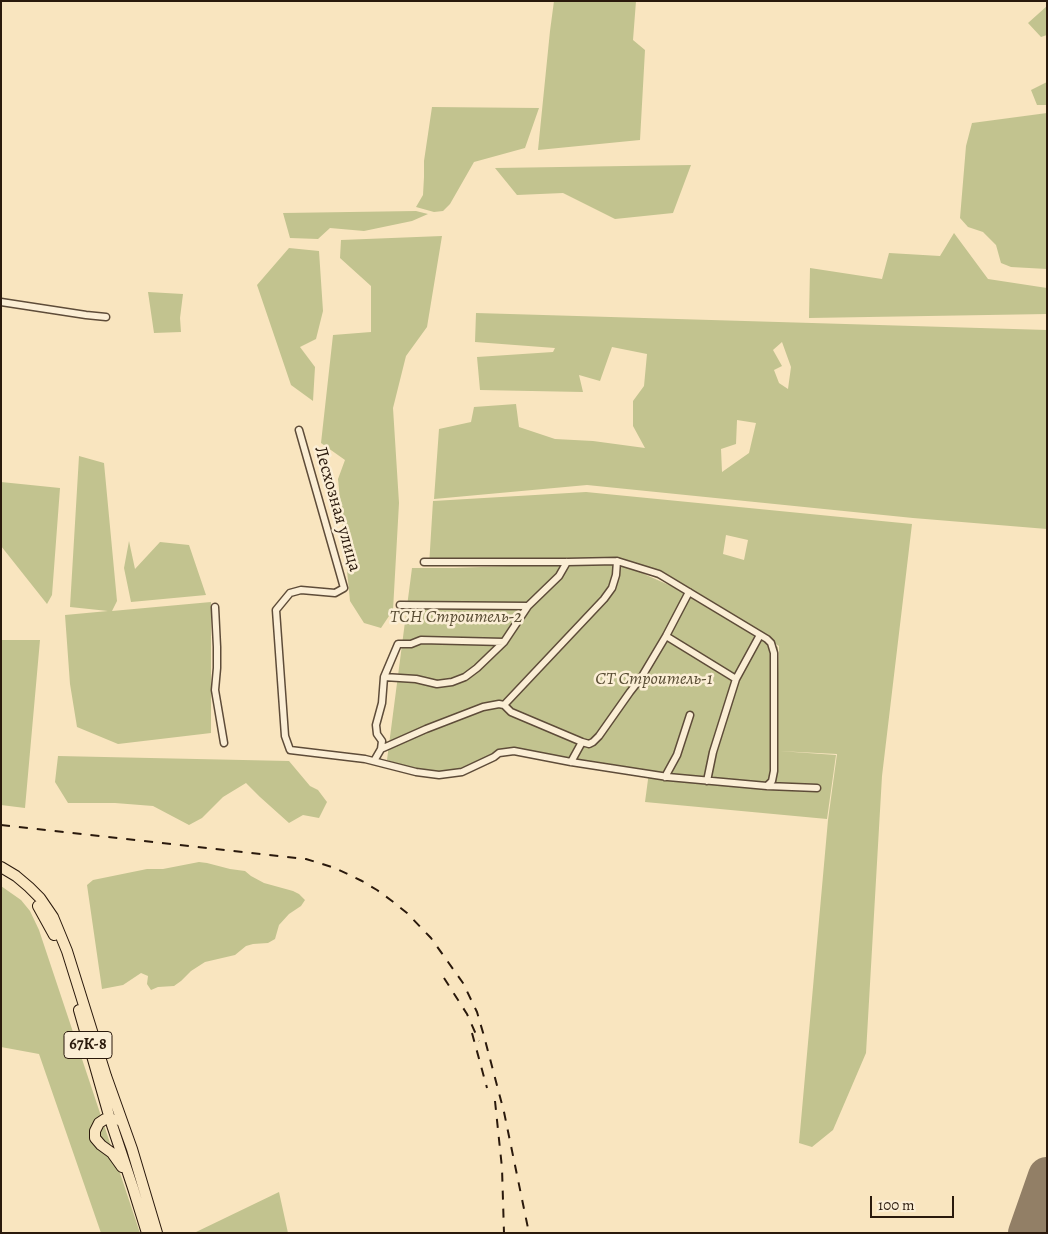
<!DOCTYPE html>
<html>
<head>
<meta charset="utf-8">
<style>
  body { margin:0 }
  #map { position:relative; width:1048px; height:1234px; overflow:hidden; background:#f9e5bf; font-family:Alegreya,serif }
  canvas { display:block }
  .frame { position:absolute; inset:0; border:2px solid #2a190c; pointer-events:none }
  .scale { position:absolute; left:870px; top:1196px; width:84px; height:22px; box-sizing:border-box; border:2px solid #2a190c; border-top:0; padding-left:6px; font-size:15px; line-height:18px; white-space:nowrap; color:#2a190c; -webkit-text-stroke:4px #fbeed5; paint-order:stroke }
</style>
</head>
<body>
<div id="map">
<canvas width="1048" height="1234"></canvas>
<div class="frame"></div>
<div class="scale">100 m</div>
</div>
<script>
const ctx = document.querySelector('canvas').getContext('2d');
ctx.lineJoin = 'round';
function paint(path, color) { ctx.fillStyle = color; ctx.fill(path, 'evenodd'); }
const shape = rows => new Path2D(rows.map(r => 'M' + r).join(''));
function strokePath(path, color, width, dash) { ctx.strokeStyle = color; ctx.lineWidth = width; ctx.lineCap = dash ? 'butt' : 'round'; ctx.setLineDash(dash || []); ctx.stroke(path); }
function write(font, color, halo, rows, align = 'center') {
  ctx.font = font + ' Alegreya,serif'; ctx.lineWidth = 5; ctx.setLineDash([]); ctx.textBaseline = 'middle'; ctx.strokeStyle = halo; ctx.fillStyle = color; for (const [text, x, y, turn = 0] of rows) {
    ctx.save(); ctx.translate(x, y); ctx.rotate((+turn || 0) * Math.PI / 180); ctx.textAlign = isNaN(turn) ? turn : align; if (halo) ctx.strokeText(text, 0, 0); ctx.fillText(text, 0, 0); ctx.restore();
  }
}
const green = shape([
  [554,1,636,1,633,40,645,50,640,140,538,150,550,31],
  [1047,6,1047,35,1041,37,1028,23],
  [1047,82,1047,105,1037,105,1031,90],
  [432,107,539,108,525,148,474,162,450,204,443,211,434,212,416,207,423,195,424,177,424,161],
  [1047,113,1047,269,1011,267,1001,263,996,245,983,232,968,227,960,218,966,146,972,123],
  [691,165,673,213,615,219,563,193,517,195,495,168],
  [416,211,428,214,412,221,364,231,330,228,318,239,290,238,283,213],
  [954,233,988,279,1047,288,1047,314,809,318,810,268,882,279,889,253,940,256],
  [442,236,427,327,406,356,393,408,399,503,393,610,381,628,364,623,350,601,338,479,345,460,321,443,333,335,371,332,371,286,340,258,341,240],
  [289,248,319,251,323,311,316,339,300,347,315,367,313,401,291,385,257,285],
  [148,292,183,294,180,318,181,332,154,333],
  [476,313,1047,330,1047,529,913,518,587,485,434,499,439,429,471,422,474,407,516,404,519,427,555,439,593,441,645,448,633,426,633,401,644,386,647,354,612,347,600,381,579,375,583,392,480,390,477,357,553,352,555,348,475,342],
  [782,342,791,367,788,389,779,383,774,370,782,366,773,350],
  [737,420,756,423,749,453,722,472,721,449,736,444],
  [79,456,104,463,117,601,112,611,211,602,211,733,118,744,77,727,70,684,65,615,108,611,70,607],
  [1,482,60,488,52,595,47,604,1,546],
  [586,492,912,524,882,776,866,1053,833,1130,812,1147,799,1143,828,820,837,754,779,751,836,755,827,819,645,802,649,772,573,761,583,741,512,711,504,704,499,703,482,706,453,717,483,708,498,705,504,706,511,713,581,742,571,760,514,750,499,751,462,771,439,774,416,771,387,760,412,568,454,568,565,564,559,575,528,605,503,641,477,667,466,676,451,681,436,683,437,685,452,683,466,678,478,669,505,642,529,606,561,576,568,563,619,563,687,593,778,647,779,674,779,646,689,592,617,561,562,561,429,566,433,501],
  [726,535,748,540,744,560,723,554],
  [129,541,135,569,160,542,189,545,206,595,131,602,124,568],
  [1,640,40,640,25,808,1,805],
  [58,756,289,761,310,786,318,790,327,802,319,818,303,815,289,823,260,797,246,783,223,797,202,818,189,825,153,806,115,803,68,803,55,782],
  [199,862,207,863,230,869,245,871,251,876,264,883,293,891,299,894,305,900,301,906,289,914,279,925,275,939,268,943,253,944,246,946,235,955,205,962,191,971,181,981,174,986,158,987,151,990,147,984,148,976,141,973,123,985,102,989,87,885,93,880,147,869,163,869],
  [1,886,21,900,30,911,39,930,140,1233,101,1233,39,1054,1,1047],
  [279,1192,288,1233,194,1233]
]);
const runway = shape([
  [1027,1233,1047,1176]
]);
const minor = shape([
  [1,302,86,315,106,317],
  [299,430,344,588,335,593,301,590,290,593,276,610,285,736,290,750,365,759,416,772,439,775,462,772,494,757,499,753,514,751,571,762,668,777,767,786,817,788],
  [424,562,567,562,617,561,659,574,767,639,771,643,774,653,774,771,772,781,767,786],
  [400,605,528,606],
  [215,607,217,647,217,668,215,690,224,743],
  [666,636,736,679],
  [384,677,416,679,437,684,452,682,465,677,477,668,504,642,528,606,559,576,567,562],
  [504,705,604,599,612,588,616,575,617,561],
  [381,749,382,741,377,734,376,725,382,703,384,677,398,644,411,644,421,640,504,642],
  [374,761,381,749,426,729,483,707,499,704,504,705,511,712,582,742,589,744,593,742,599,736,630,692,641,678,666,636,689,592],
  [571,762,582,742],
  [665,777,677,755,690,715],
  [707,781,713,752,736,679,760,635]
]);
const primary = shape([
  [1,867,16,876,29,887,40,898,53,917,67,951,106,1076,132,1149,157,1233],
  [38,906,54,935],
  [79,1010,110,1119,133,1188,147,1233],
  [116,1120,110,1119,105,1119,99,1123,95,1131,95,1138,101,1145,112,1153,122,1167]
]);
const rail = shape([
  [1,825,306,859,335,868,362,881,377,890,392,901,407,913,431,938,463,983,477,1012,484,1036,504,1112,529,1233],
  [444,978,467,1014,479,1041],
  [472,1033,487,1088],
  [495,1101,502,1168,504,1233]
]);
const shields = [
  [88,1045,48]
];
const shieldNames = [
  ["67К-8",88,1045]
];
const streetNames = [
  ["Лесхозная улица",337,509,74]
];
const parkNames = [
  ["ТСН Строитель-2",456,618],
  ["СТ Строитель-1",654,680]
];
paint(green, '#c2c38f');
strokePath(runway, '#927f66', 38);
strokePath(minor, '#5e4c39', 9);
strokePath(primary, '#2a190c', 12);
strokePath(minor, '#fbeed5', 6);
strokePath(primary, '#f9e5bf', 10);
strokePath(rail, '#2a190c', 2, [9, 9]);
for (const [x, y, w] of shields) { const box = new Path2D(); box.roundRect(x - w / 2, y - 13.5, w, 27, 4); ctx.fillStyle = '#fbeed5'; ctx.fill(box); strokePath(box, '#2a190c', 1); }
write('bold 16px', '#2a190c', null, shieldNames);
write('18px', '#2a190c', '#fbeed5', streetNames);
write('italic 18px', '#584c33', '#fbeed5', parkNames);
</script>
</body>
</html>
